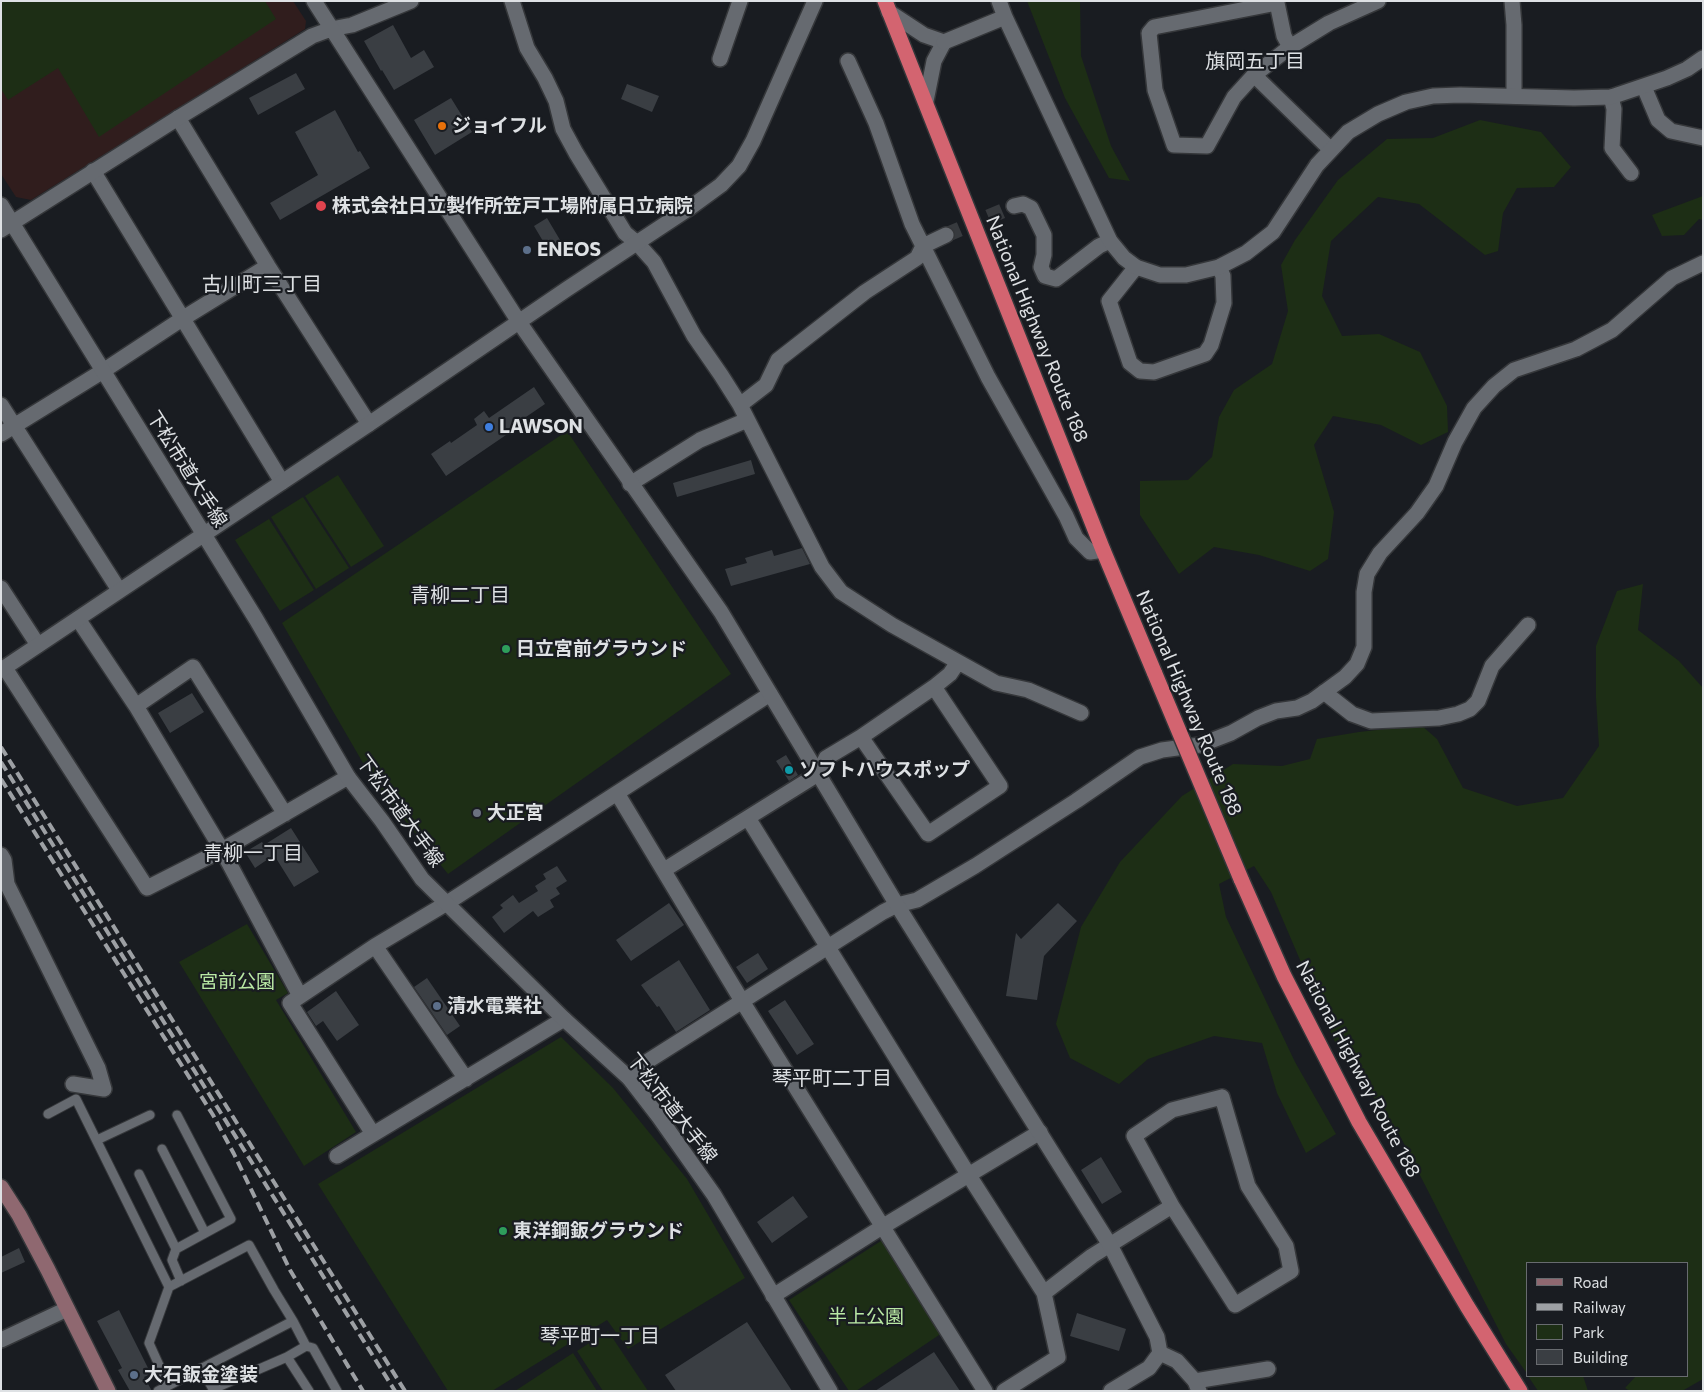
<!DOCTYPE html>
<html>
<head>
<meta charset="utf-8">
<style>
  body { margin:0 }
  #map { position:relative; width:1704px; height:1392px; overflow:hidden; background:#191c21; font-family:Commissioner,sans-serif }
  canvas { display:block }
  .frame { position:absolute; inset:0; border:2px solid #dee1e4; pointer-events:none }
  .legend { position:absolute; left:1526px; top:1262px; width:162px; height:115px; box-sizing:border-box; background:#191c21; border:1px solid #686b6f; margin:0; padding:6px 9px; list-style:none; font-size:15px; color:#dee1e4 }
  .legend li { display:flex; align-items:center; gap:10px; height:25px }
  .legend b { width:25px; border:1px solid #686b6f }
</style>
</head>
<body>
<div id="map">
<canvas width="1704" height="1392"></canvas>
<div class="frame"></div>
<ul class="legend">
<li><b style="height:6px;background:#8f6870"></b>Road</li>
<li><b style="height:6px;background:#9da0a4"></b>Railway</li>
<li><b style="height:14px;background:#1d2e15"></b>Park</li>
<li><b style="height:14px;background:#3a3e43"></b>Building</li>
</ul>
</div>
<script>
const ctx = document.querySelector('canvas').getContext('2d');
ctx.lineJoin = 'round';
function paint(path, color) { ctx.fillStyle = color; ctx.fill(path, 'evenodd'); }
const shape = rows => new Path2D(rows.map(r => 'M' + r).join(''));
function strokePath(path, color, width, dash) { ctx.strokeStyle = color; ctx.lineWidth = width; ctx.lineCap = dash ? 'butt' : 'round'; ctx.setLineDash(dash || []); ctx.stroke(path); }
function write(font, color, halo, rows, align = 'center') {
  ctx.font = font + ' Commissioner,"Noto Sans JP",sans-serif'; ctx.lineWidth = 4.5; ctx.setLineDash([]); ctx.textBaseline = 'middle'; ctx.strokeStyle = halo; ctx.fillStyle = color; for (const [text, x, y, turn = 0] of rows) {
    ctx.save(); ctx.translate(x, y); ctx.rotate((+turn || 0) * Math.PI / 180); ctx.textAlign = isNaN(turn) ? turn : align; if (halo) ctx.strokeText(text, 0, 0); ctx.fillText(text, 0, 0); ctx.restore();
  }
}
const education = shape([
  [1,1,293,1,306,21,305,29,31,200,16,197,1,174]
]);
const green = shape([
  [1,1,265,1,276,19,99,137,58,68,8,100,1,89],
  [1027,1,1080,1,1081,56,1111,146,1130,181,1109,178,1065,98],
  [1480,120,1541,132,1571,167,1554,187,1517,188,1503,213,1498,251,1485,255,1419,204,1378,197,1331,241,1322,296,1342,336,1379,334,1420,352,1447,406,1448,432,1421,445,1381,425,1333,416,1314,445,1334,512,1328,559,1310,571,1259,555,1214,547,1179,574,1140,515,1140,481,1188,480,1212,457,1219,417,1234,390,1272,364,1288,311,1281,265,1295,240,1338,180,1387,139,1433,138],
  [1703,196,1703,220,1699,219,1684,235,1662,236,1652,215],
  [567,431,731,674,448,874,374,782,282,623],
  [338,475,384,546,351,567,305,496],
  [303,497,349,568,316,589,271,517],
  [269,519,314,590,280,611,235,540],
  [1643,584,1638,630,1679,661,1703,688,1703,1379,1682,1391,1630,1391,1625,1388,1636,1376,1688,1376,1688,1263,1528,1263,1528,1375,1506,1344,1398,1132,1335,1042,1271,892,1254,866,1219,884,1226,917,1295,1062,1336,1134,1306,1153,1277,1093,1262,1043,1214,1036,1148,1059,1119,1084,1070,1058,1056,1024,1081,927,1120,862,1182,796,1233,764,1282,766,1310,759,1317,739,1359,732,1421,725,1437,739,1463,788,1517,806,1563,798,1599,746,1596,698,1596,646,1617,591],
  [247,924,288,993,276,1000,356,1132,304,1166,179,962],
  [561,1037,613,1088,687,1179,745,1278,628,1349,607,1320,492,1391,448,1391,318,1184],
  [884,1239,942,1333,856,1391,849,1391,789,1300],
  [608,1331,648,1391,603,1391,577,1351],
  [573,1353,597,1391,515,1391],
  [1528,1376,1583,1376,1588,1391,1538,1391]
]);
const building = shape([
  [393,25,411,58,424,50,434,67,394,90,382,70,381,71,364,41],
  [296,73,305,89,258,115,249,98],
  [627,84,659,96,652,112,621,99],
  [451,98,472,132,435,155,414,120],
  [335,110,358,152,360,151,370,168,280,220,270,203,318,175,295,132],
  [547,218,563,245,550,253,534,226],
  [534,387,545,404,504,432,506,435,446,476,431,454,450,441,451,443,477,425,474,419,484,411,489,418],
  [751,460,755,474,677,497,673,483],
  [802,548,810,564,731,586,725,569,747,563,745,558,772,550,774,556],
  [192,693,204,712,170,733,158,713],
  [786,755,798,775,789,781,776,761],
  [291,828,319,872,294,887,274,855,255,868,245,852,262,842,264,845],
  [557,866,567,881,556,888,560,894,550,900,554,907,538,917,533,911,504,933,492,917,503,908,500,905,513,895,519,903,538,891,535,886,546,879,543,874],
  [669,903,684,925,631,961,616,940],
  [1058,903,1077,921,1044,956,1037,1000,1006,996,1016,933,1021,939],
  [758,953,768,969,747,983,736,967],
  [679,960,710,1010,676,1032,659,1006,657,1007,641,985],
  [427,978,460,1026,447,1035,414,987],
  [336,991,359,1025,337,1041,323,1021,316,1026,307,1012],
  [785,1000,814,1044,797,1055,768,1011],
  [1101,1157,1122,1192,1102,1204,1081,1170],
  [793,1196,808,1217,772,1243,757,1222],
  [19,1248,25,1262,1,1273,1,1257],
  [119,1310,151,1374,144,1377,152,1391,130,1391,118,1370,122,1368,97,1321],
  [1077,1313,1126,1329,1119,1351,1070,1336],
  [747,1322,792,1391,676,1391,665,1375],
  [934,1352,960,1391,875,1391]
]);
const minorTunnel = shape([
  [946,235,1014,206]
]);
const service = shape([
  [48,1114,76,1099,169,1287],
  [177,1115,231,1219,176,1249,172,1260,181,1281],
  [97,1140,150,1115],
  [162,1149,205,1233],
  [139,1174,176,1249],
  [287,1357,309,1391],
  [201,1368,213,1389,287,1357,306,1346],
  [168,1385,149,1343,169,1287,249,1245,274,1290,293,1321],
  [158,1391,293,1321,306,1346,313,1348,337,1391]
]);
const minor = shape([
  [512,1,527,48,545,78,556,101,563,129,576,153,625,233,637,243,654,262,694,336,721,375,740,405,822,567,841,592,892,625,996,683,1028,690,1081,713],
  [1277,1,1277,3,1154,27,1149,33,1155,90,1174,145,1207,146,1234,97,1254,75,1290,47,1329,23,1378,1],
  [1512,1,1514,25,1514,96],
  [1277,3,1284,36,1290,47],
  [889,12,924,35,944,42,934,61,926,101],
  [331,29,352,25,411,1],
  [720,59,740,1],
  [848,61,876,123,912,224,988,377,1066,516,1076,538,1090,552,1103,550],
  [1254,75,1330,149],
  [1644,87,1658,120,1671,131,1703,138],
  [1611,97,1614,109,1612,148,1631,173],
  [178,118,268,266,369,424],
  [93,171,282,482],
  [1014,206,1023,204,1031,208,1044,235,1044,255,1041,267,1045,276,1056,279,1099,246,1110,241],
  [1136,267,1109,301,1130,363,1140,371,1154,372,1205,354,1211,345,1224,303,1223,276,1219,267],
  [1,405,119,590],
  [740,405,766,385,778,360,865,292,917,258,923,246,946,235],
  [1,434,103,371,182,319,268,266],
  [630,484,700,440,747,420],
  [1,588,38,645],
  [78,619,136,706,222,850,300,996],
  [5,668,147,888,222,850,348,777],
  [1324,692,1352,714,1371,721,1439,718,1458,714,1470,709,1478,701,1492,666,1528,625],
  [136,706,193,667,285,814],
  [861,737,928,834,1000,786,934,687],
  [617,793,742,1001,985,1391],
  [748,818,968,1174,1044,1293],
  [1,855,4,860,7,884,98,1068,104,1089,73,1084],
  [664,870,818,774,826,758,861,737,934,687,950,674,958,662],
  [375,946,466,1079],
  [629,1078,640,1066,883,912,897,905,917,900,975,866,1076,801,1140,757,1162,750,1200,745,1231,733,1258,718,1276,711,1297,708,1312,701,1345,677,1357,664,1364,647,1364,592,1367,574,1380,553,1417,513,1436,486,1455,442,1474,408,1494,386,1514,370,1576,349,1612,330,1672,278,1703,263],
  [1222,1097,1248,1186,1286,1246,1291,1271,1235,1305,1172,1206,1134,1136,1172,1110,1222,1097],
  [373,1134,290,1003,375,946,447,903,770,694],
  [337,1156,564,1019],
  [773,1296,882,1227,1040,1132],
  [1,1340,67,1309],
  [1195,1381,1268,1369],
  [1004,1391,1058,1357,1044,1293,1092,1256,1172,1206]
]);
const tertiary = shape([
  [314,1,519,322,721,612,897,905,1110,1245,1157,1337,1160,1353],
  [999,1,1005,17,1110,241,1124,258,1136,267,1160,275,1186,275,1219,267,1246,253,1273,232,1317,165,1348,132,1378,114,1406,102,1433,96,1460,95,1574,98,1611,97,1667,78,1687,69,1703,58],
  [944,42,1005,17],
  [1,205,256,619,348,777,382,821,422,879,564,1019,629,1078,659,1117,714,1195,830,1391],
  [1,230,178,118,312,36,331,29],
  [1,670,369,424,567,289,691,207,721,185,739,166,753,141,815,1],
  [1160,1353,1177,1361,1195,1381,1199,1391],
  [1111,1391,1149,1368,1160,1353]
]);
const secondary = shape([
  [1,1187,19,1215,48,1270,108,1391]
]);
const trunk = shape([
  [885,1,1103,550,1155,674],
  [1241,879,1284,976,1359,1122,1467,1306,1520,1391]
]);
const rail = shape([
  [1,747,405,1391],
  [1,762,395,1391],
  [1,779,213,1115,234,1154,290,1270,363,1391]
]);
const trunkBridge = shape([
  [1155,674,1241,879]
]);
const markers = [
  [442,126,5,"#e8710a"],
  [321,206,6,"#e0444e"],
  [527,250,5,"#5c6f8a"],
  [489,427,5,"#3f7fe0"],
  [506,649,5,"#2e9e5b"],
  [789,770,5,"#0f9aa8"],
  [477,813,5,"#6b7280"],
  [437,1006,5,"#5c6f8a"],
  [503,1231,5,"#2e9e5b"],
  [134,1375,5,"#5c6f8a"]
];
const poiNames = [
  ["ジョイフル",452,126],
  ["株式会社日立製作所笠戸工場附属日立病院",332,206],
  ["ENEOS",537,250],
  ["LAWSON",499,427],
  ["日立宮前グラウンド",516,649],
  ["ソフトハウスポップ",799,770],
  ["大正宮",487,813],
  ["清水電業社",447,1006],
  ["東洋鋼鈑グラウンド",513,1231],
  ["大石鈑金塗装",144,1375]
];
const streetNames = [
  ["National Highway Route 188",1037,329,68],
  ["下松市道大手線",187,469,58],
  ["National Highway Route 188",1189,703,67],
  ["下松市道大手線",400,811,54],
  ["National Highway Route 188",1358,1069,62],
  ["下松市道大手線",672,1108,52]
];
const parkNames = [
  ["宮前公園",237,982],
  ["半上公園",866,1317]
];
const neighbourhoodNames = [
  ["旗岡五丁目",1255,61],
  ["古川町三丁目",262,284],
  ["青柳二丁目",460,595],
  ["青柳一丁目",253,853],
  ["琴平町二丁目",832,1078],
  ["琴平町一丁目",600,1336]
];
paint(education, '#301d1d');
paint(green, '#1d2e15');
paint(building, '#3a3e43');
strokePath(minorTunnel, '#373a3e', 15, [15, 8]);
strokePath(service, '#35373a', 11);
strokePath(minor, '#35373a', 18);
strokePath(tertiary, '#35373a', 18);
strokePath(secondary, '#35373a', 18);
strokePath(trunk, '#35373a', 18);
strokePath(service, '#666a70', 9);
strokePath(minor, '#666a70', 15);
strokePath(tertiary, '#666a70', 15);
strokePath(secondary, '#8f6870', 15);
strokePath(trunk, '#d36470', 15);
strokePath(rail, '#9da0a4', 4, [10, 5]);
strokePath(trunkBridge, '#35373a', 18, []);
strokePath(trunkBridge, '#d36470', 15);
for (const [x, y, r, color] of markers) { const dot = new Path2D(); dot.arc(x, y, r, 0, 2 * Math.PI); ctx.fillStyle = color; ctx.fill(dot); strokePath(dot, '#191c21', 2); }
write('bold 19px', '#dee1e4', '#191c21', poiNames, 'left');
write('19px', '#dee1e4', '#191c21', streetNames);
write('19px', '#b9e8a4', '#191c21', parkNames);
write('20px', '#dee1e4', '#191c21', neighbourhoodNames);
</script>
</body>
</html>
